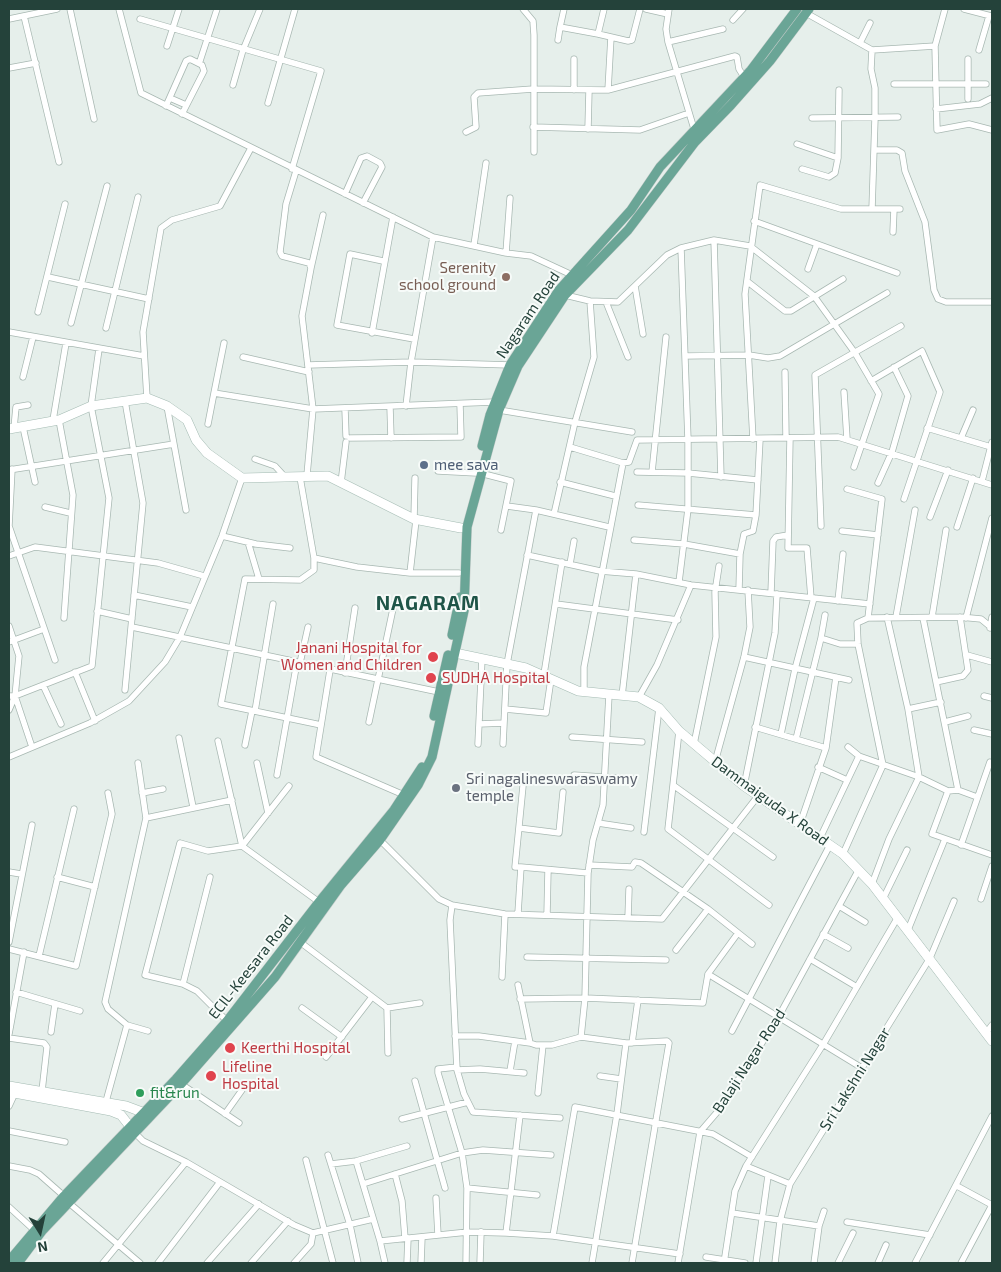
<!DOCTYPE html>
<html>
<head>
<meta charset="utf-8">
<style>
  body { margin:0 }
  #map { position:relative; width:1001px; height:1272px; overflow:hidden; background:#e6efeb; font-family:"Exo 2",sans-serif }
  canvas { display:block }
  .frame { position:absolute; inset:0; border:10px solid #24423a; pointer-events:none }
  .north { position:absolute; left:15px; top:1207px; width:50px; height:50px; -webkit-text-stroke:4px #f7fbf9; paint-order:stroke; rotate:170deg; font-size:14px; font-weight:700; line-height:20px; text-align:center; color:#24423a }
  .north::after { content:''; display:block; margin:auto; width:18px; height:22px; background:#24423a; clip-path:polygon(50% 0,100% 100%,50% 72%,0 100%) }
</style>
</head>
<body>
<div id="map">
<canvas width="1001" height="1272"></canvas>
<div class="frame"></div>
<div class="north">N</div>
</div>
<script>
const ctx = document.querySelector('canvas').getContext('2d');
ctx.lineJoin = 'round';
const shape = rows => new Path2D(rows.map(r => 'M' + r).join(''));
function strokePath(path, color, width, dash) { ctx.strokeStyle = color; ctx.lineWidth = width; ctx.lineCap = dash ? 'butt' : 'round'; ctx.setLineDash(dash || []); ctx.stroke(path); }
function write(font, color, halo, rows, align = 'center') {
  ctx.font = font + ' "Exo 2",sans-serif'; ctx.lineWidth = 4; ctx.setLineDash([]); ctx.textBaseline = 'middle'; ctx.strokeStyle = halo; ctx.fillStyle = color; for (const [text, x, y, turn = 0] of rows) {
    ctx.save(); ctx.translate(x, y); ctx.rotate((+turn || 0) * Math.PI / 180); ctx.textAlign = isNaN(turn) ? turn : align; if (halo) ctx.strokeText(text, 0, 0); ctx.fillText(text, 0, 0); ctx.restore();
  }
}
const street = shape([
  [70,9,94,119],
  [119,9,141,93,433,237,506,253,531,256,572,275],
  [523,9,533,21,534,35,534,152],
  [564,9,560,27,598,34],
  [604,9,598,34,611,37,608,90],
  [646,9,668,14],
  [669,9,666,29,668,42,694,129],
  [945,9,935,46,937,130,969,124,992,130],
  [964,9,991,16],
  [806,13,872,50,935,46],
  [24,16,59,162],
  [9,19,57,9],
  [140,19,321,71,292,169],
  [733,20,743,9],
  [611,37,628,41,632,40,640,9],
  [558,40,560,27],
  [668,42,723,29],
  [860,43,870,23],
  [167,46,179,9],
  [872,50,871,69,875,88,875,118,872,209],
  [979,50,989,16],
  [574,59,574,90],
  [200,61,217,9],
  [9,68,36,63],
  [894,84,986,84],
  [233,85,243,50,260,9],
  [170,98,186,105],
  [968,99,968,59],
  [268,103,295,9],
  [166,106,186,61,190,59,202,65,204,71,182,114],
  [936,109,980,104,992,98],
  [812,118,898,117],
  [533,127,640,130,689,113],
  [588,129,589,90],
  [466,132,476,127,474,97,478,93,533,89,608,90,735,56,737,57,739,69,744,77],
  [797,144,838,158],
  [874,150,897,150,902,153,905,171,925,222,934,290,938,299,946,302,992,302],
  [802,169,829,177,835,173,838,158,839,90],
  [296,171,286,204,280,252,282,256,309,263,311,268,302,316,313,409,307,475],
  [345,194,361,158,367,156,380,163,382,167,363,203],
  [754,221,897,273],
  [893,232,894,209],
  [714,240,721,477],
  [474,245,486,163],
  [506,253,510,198],
  [383,261,350,254,337,325,414,339],
  [311,268,323,215],
  [808,269,817,244],
  [48,277,149,299],
  [748,282,785,311,791,311,843,279],
  [635,286,643,334],
  [565,295,590,301,618,302,667,255,681,248,714,240,750,246,814,296,855,353,879,394,854,467],
  [606,302,628,357],
  [38,312,65,204],
  [71,323,107,186],
  [106,328,138,197],
  [9,332,144,356],
  [372,333,393,217],
  [685,356,749,355,768,358,780,356,887,293],
  [243,357,309,372],
  [308,365,411,362,510,365],
  [785,372,786,438],
  [23,377,33,337],
  [871,381,922,351,940,392,904,499],
  [844,392,847,439],
  [214,393,224,343],
  [147,398,143,332,161,228,172,220,220,206,251,148],
  [125,401,143,503,125,690],
  [167,406,186,510],
  [406,406,411,362,433,237],
  [390,407,391,438],
  [345,409,346,436],
  [499,410,632,432],
  [53,420,66,343],
  [59,420,73,495,64,618],
  [208,424,214,393,313,409,494,402],
  [23,427,35,482],
  [14,428,16,407,28,405],
  [927,428,991,447],
  [350,438,461,437,460,404],
  [790,438,788,548,807,548,811,598],
  [961,438,973,410],
  [753,439,745,294,760,185,841,209,900,209],
  [570,447,623,463,629,462,637,440,838,437,992,485],
  [255,459,275,466,286,478],
  [12,469,9,526,55,660],
  [9,470,174,444],
  [438,471,476,473],
  [637,472,688,473,758,480],
  [652,472,666,337],
  [480,473,511,481,501,530],
  [300,477,314,558,357,567,410,573,459,573],
  [982,481,992,442],
  [560,482,615,496],
  [341,483,346,442],
  [878,483,892,452,908,396,894,367],
  [847,489,882,499,868,618],
  [638,505,756,515],
  [507,506,536,510,609,527],
  [45,507,70,513],
  [554,514,575,422,594,357,590,301],
  [930,517,948,470],
  [414,519,415,478],
  [821,526,815,375,901,326],
  [957,527,973,478],
  [842,531,878,535],
  [222,536,256,544,290,548],
  [634,540,684,544,740,554],
  [248,542,259,579],
  [527,555,600,571,636,574,691,585,870,604],
  [9,556,35,547,158,563,204,576],
  [314,558,314,570,300,580,245,579,221,704,321,725],
  [570,564,574,541],
  [410,573,416,520],
  [679,582,688,509,688,440,681,248],
  [739,590,740,554,744,534,753,531,756,515,760,439],
  [771,593,773,541,776,537,788,535],
  [134,595,192,607],
  [838,601,843,554],
  [556,604,678,620],
  [97,611,132,619],
  [825,615,821,638,840,644,858,644],
  [896,617,915,510],
  [932,617,946,530],
  [923,618,958,790],
  [966,618,992,518],
  [9,626,19,656,15,696,32,747],
  [132,627,439,692],
  [990,628,992,617],
  [9,642,44,629],
  [967,655,992,662],
  [744,657,849,680],
  [300,663,308,627],
  [330,670,316,757,404,795],
  [75,672,95,721],
  [345,673,355,608],
  [544,674,562,562],
  [936,682,963,676,968,670,960,617],
  [43,685,61,724],
  [584,692,584,667,623,463],
  [609,695,603,805,593,840,588,873,585,998,581,1037,626,1043,667,1041,669,1043,632,1263],
  [9,696,15,696,92,666,109,498,91,406,99,349],
  [622,696,636,574],
  [984,696,992,698],
  [639,697,657,665,691,585],
  [505,709,546,713,551,679],
  [908,709,941,702],
  [9,710,15,696],
  [255,711,273,604],
  [369,722,394,604],
  [945,722,968,716],
  [479,724,504,723],
  [755,727,826,748,836,677],
  [974,730,992,734],
  [781,734,795,669,814,598],
  [572,737,642,742],
  [179,738,193,807],
  [796,739,821,638],
  [218,741,242,846,319,902],
  [478,744,482,658],
  [503,744,507,664,536,510],
  [694,744,716,637,715,592,719,566],
  [245,745,252,711],
  [848,747,859,756,919,777,948,791,958,790,977,797],
  [9,757,90,723,129,701,165,662,180,637,222,536,242,478],
  [715,762,744,657,750,627,748,590],
  [257,763,268,813],
  [818,767,847,780],
  [277,775,297,662],
  [574,775,632,779],
  [673,785,679,731],
  [744,786,775,633,777,594],
  [948,791,932,834,992,855],
  [142,793,163,789],
  [146,818,232,800],
  [598,823,631,828],
  [800,824,826,748],
  [519,828,559,833,563,792],
  [644,832,659,708],
  [820,838,859,756],
  [380,840,439,899,452,905,505,914,662,919,758,796],
  [961,845,990,762],
  [843,854,883,765,858,644,857,623,868,618,960,617,981,619,992,628],
  [589,865,632,867,635,862,641,863,708,909,752,944],
  [521,867,515,867,523,786],
  [9,872,21,874],
  [57,877,95,887],
  [872,884,889,839,919,777,908,709,887,617],
  [883,899,907,850],
  [981,899,992,866],
  [452,905,450,920,457,1070,464,1094,473,1112,560,1118],
  [769,905,668,829,673,785,773,857],
  [839,906,865,922],
  [518,913,521,867,588,873],
  [547,915,548,870],
  [628,918,629,889],
  [908,930,945,839],
  [823,934,848,948],
  [9,942,32,825],
  [300,942,387,1008,420,1003],
  [9,949,76,966,112,814,108,793],
  [676,950,708,909],
  [39,956,74,809],
  [527,957,666,960],
  [810,959,857,987],
  [708,974,862,1068],
  [502,977,505,914],
  [183,984,210,877],
  [518,985,530,1043,536,1045,552,1045,581,1037],
  [16,992,80,1011],
  [520,999,585,998,703,1003,708,974,738,933],
  [302,1008,342,1037],
  [387,1008,388,1053],
  [227,1021,197,991,183,984,145,975,180,843,208,851,242,846,289,786],
  [127,1025,148,1031],
  [732,1031,830,845],
  [51,1032,55,1004],
  [986,1033,992,1025],
  [9,1034,24,952],
  [455,1036,479,1036,530,1043],
  [9,1038,44,1043,47,1047,42,1091],
  [632,1043,638,1000],
  [326,1057,372,997],
  [457,1067,438,1069,438,1073,462,1153,467,1188,466,1263],
  [457,1070,480,1069,524,1073],
  [510,1071,515,1041],
  [600,1076,621,1079],
  [415,1081,445,1188],
  [181,1084,239,1123],
  [538,1093,543,1045],
  [105,1105,127,1025,108,1009,105,1002,146,818,138,763],
  [9,1106,15,1093],
  [225,1114,242,1090],
  [402,1119,468,1102],
  [9,1131,65,1142],
  [135,1133,143,1141,186,1162,294,1225,313,1233,373,1219],
  [328,1155,350,1225,358,1263],
  [306,1160,333,1263],
  [331,1164,356,1161],
  [9,1166,30,1170,39,1174,64,1196],
  [746,1166,790,1184],
  [395,1174,402,1201,405,1238],
  [363,1184,462,1153,483,1150,551,1155],
  [957,1186,992,1205],
  [467,1188,537,1195],
  [436,1198,438,1235],
  [69,1203,140,1263],
  [9,1207,33,1229],
  [732,1213,819,1226],
  [847,1222,930,1235],
  [506,1233,520,1115],
  [553,1236,575,1107,713,1134,752,1157],
  [380,1241,468,1232,506,1233,553,1236,680,1254],
  [706,1257,745,1263],
  [103,1263,186,1162],
  [158,1263,220,1182],
  [207,1263,259,1204],
  [251,1263,288,1221],
  [294,1263,311,1244,313,1233],
  [385,1263,380,1241,356,1161,407,1146],
  [407,1263,408,1238],
  [421,1263,422,1237],
  [480,1263,481,1232],
  [592,1263,617,1114,626,1043],
  [678,1263,700,1132,719,1110,779,1016,858,871],
  [724,1263,735,1191,746,1166,824,1043,898,917],
  [756,1263,768,1176],
  [775,1263,780,1221,790,1184,930,958,954,901],
  [814,1263,819,1226,824,1211],
  [838,1263,853,1233],
  [878,1263,886,1245],
  [915,1263,992,1116],
  [961,1263,992,1205]
]);
const secondary = shape([
  [9,429,59,420,91,406,147,398,167,406,187,420,196,440,207,453,242,478,328,476,414,519,461,528],
  [455,653,526,668,578,691,639,697,659,708,679,731,744,786,843,854,872,884,992,1041],
  [9,1086,126,1106,150,1115],
  [9,1092,111,1111,121,1115,135,1133]
]);
const primary = shape([
  [482,446,490,415,510,365,559,290,631,210,660,167,751,70,797,9],
  [452,635,460,597],
  [434,716,448,655],
  [9,1261,64,1196,176,1079,227,1021,319,902,394,810,422,767],
  [18,1263,42,1231,181,1084,275,977,341,885,380,840,418,785,432,757,464,611,467,527,499,410,518,366,565,295,628,230,695,142,731,105,770,61,809,9]
]);
const markers = [
  [506,277,5,"#8d6e63"],
  [424,465,5,"#5c6f8a"],
  [433,657,6,"#e0444e"],
  [431,678,6,"#e0444e"],
  [456,788,5,"#6b7280"],
  [230,1048,6,"#e0444e"],
  [211,1076,6,"#e0444e"],
  [140,1093,5,"#2e9e5b"]
];
const educationNames = [
  ["Serenity",496,268],
  ["school ground",496,285]
];
const streetNames = [
  ["Nagaram Road",528,315,-56],
  ["Dammaiguda X Road",770,801,36],
  ["ECIL-Keesara Road",251,967,-52],
  ["Balaji Nagar Road",749,1061,-57],
  ["Sri Lakshni Nagar",855,1079,-58]
];
const serviceNames = [
  ["mee sava",434,465]
];
const healthNames = [
  ["Janani Hospital for",422,648,"right"],
  ["Women and Children",422,665,"right"],
  ["SUDHA Hospital",442,678],
  ["Keerthi Hospital",241,1048],
  ["Lifeline",222,1067],
  ["Hospital",222,1084]
];
const worshipNames = [
  ["Sri nagalineswaraswamy",466,779],
  ["temple",466,796]
];
const leisureNames = [
  ["fit&run",150,1093]
];
const districtNames = [
  ["NAGARAM",428,603]
];
strokePath(street, '#a8b8b2', 7);
strokePath(secondary, '#a4bbb3', 10);
strokePath(primary, '#c2cac8', 10);
strokePath(street, '#fff', 5.5);
strokePath(secondary, '#fff', 9);
strokePath(primary, '#6aa596', 9);
for (const [x, y, r, color] of markers) { const dot = new Path2D(); dot.arc(x, y, r, 0, 2 * Math.PI); ctx.fillStyle = color; ctx.fill(dot); strokePath(dot, '#f7fbf9', 2); }
write('15px', '#785e54', '#f7fbf9', educationNames, 'right');
write('15px', '#24423a', '#f7fbf9', streetNames);
write('15px', '#4e5e75', '#f7fbf9', serviceNames, 'left');
write('15px', '#be3a42', '#f7fbf9', healthNames, 'left');
write('15px', '#5b616d', '#f7fbf9', worshipNames, 'left');
write('15px', '#27864d', '#f7fbf9', leisureNames, 'left');
ctx.letterSpacing = '1px';
write('bold 20px', '#1f5548', '#f7fbf9', districtNames);
ctx.letterSpacing = '0px';
</script>
</body>
</html>
